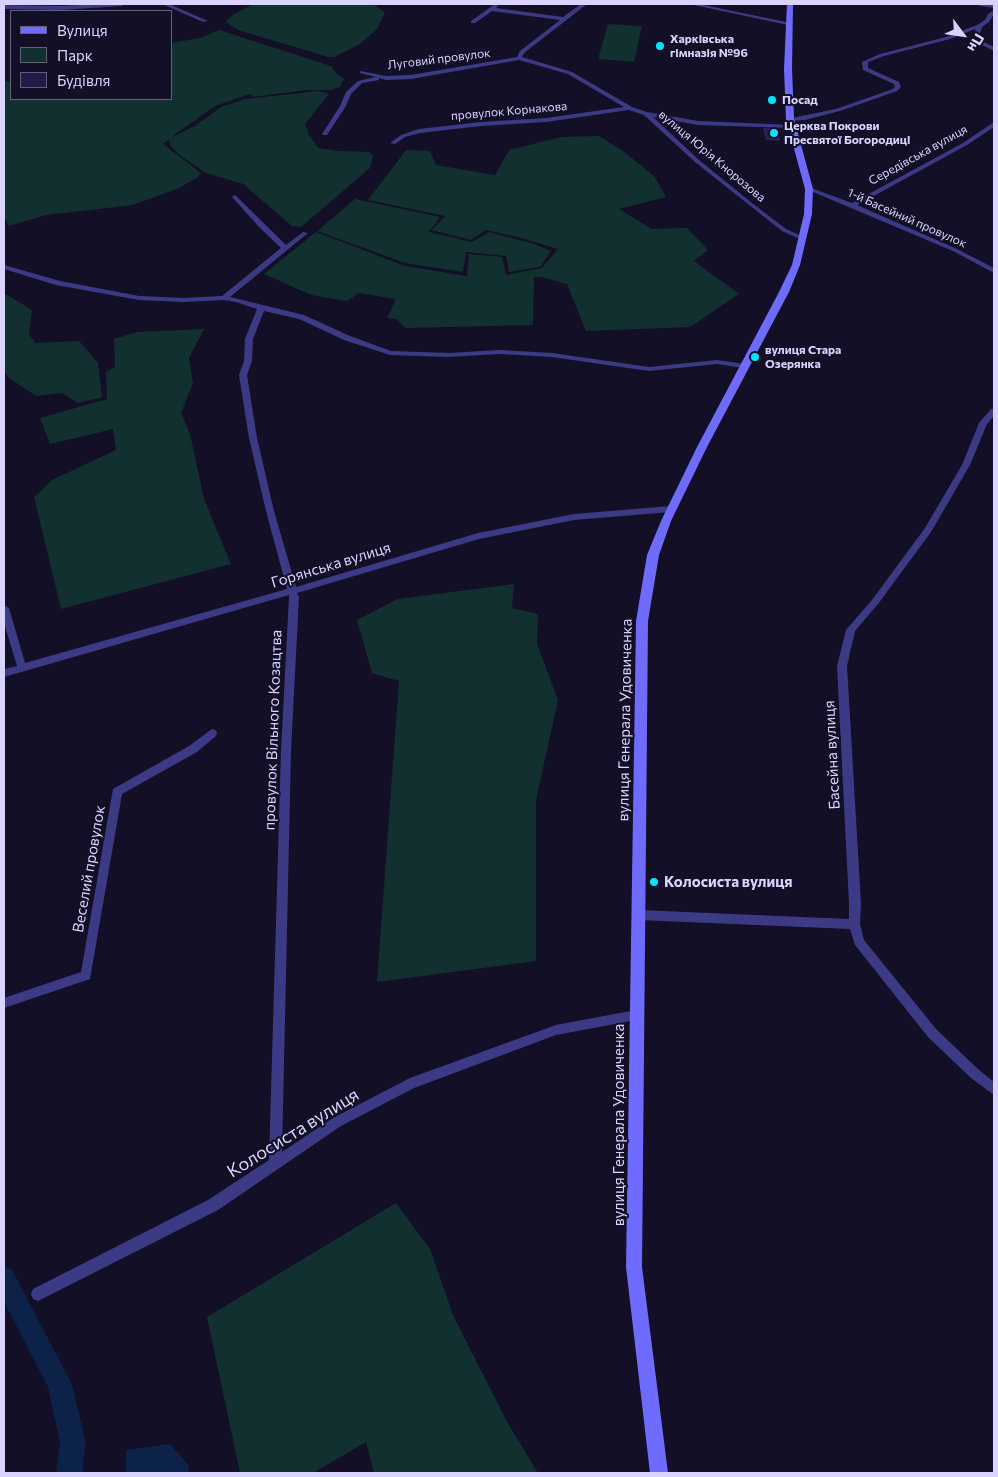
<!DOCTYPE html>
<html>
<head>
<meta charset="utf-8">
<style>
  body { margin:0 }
  #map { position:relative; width:998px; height:1477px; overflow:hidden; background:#130f26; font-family:Commissioner,sans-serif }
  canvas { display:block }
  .frame { position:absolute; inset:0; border:5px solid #d9d4ff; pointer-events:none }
  .legend { position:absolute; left:10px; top:10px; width:162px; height:90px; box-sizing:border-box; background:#130f26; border:1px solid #625e7d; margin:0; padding:6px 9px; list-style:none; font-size:15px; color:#d9d4ff }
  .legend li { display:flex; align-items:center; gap:10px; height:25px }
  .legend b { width:25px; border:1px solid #625e7d }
  .north { position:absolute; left:938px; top:10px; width:50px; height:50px; -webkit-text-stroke:4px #130f26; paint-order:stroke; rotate:121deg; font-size:14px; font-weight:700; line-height:20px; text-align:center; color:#d9d4ff }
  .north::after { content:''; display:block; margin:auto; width:18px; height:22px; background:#d9d4ff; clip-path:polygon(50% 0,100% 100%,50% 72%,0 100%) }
</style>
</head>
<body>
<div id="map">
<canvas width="998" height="1477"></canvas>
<div class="frame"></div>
<ul class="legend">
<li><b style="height:6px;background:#6f6bff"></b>Вулиця</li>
<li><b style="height:14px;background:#12302f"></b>Парк</li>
<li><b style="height:14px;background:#241b47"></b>Будівля</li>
</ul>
<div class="north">Пн</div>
</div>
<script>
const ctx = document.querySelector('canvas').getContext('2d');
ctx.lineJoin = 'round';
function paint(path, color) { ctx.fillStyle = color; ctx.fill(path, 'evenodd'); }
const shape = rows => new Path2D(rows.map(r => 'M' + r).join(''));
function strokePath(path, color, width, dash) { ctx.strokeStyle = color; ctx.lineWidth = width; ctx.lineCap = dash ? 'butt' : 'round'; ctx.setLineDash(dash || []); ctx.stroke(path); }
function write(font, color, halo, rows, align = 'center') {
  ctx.font = font + ' Commissioner,sans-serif'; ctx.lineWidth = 4; ctx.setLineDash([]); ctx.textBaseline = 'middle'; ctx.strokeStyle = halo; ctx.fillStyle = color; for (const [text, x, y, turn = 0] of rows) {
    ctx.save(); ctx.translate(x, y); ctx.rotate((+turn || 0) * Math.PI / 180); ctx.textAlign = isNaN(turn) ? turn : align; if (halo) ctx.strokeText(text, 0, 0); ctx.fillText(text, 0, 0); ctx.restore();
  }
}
const green = shape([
  [253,4,374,4,385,13,378,28,360,44,334,57,328,57,238,30,226,22,231,16],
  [608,24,642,26,634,62,598,59],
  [219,30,331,66,336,73,344,79,340,87,331,90,306,90,253,97,250,94,215,106,170,138,195,126,221,107,245,99,319,91,329,94,305,124,309,135,318,148,339,151,369,152,373,156,370,168,301,227,292,226,243,184,206,173,178,154,170,145,169,139,163,144,201,173,198,177,179,188,133,205,46,215,9,226,4,216,4,81,11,82,11,99,171,99,171,43,200,38],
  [599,136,623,151,654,176,666,197,619,209,652,229,687,228,708,250,694,261,739,294,690,327,586,331,567,284,541,277,534,277,533,325,405,328,397,319,387,318,396,299,359,293,347,301,311,295,264,274,316,232,405,266,467,276,469,254,502,257,506,275,542,268,558,249,518,237,486,230,471,240,432,230,445,216,368,200,406,150,430,151,436,165,495,175,509,150,561,137],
  [355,199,440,217,429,232,472,242,489,232,534,244,551,251,540,267,509,272,506,256,466,252,463,272,405,263,317,231],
  [4,293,32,310,29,334,35,343,79,341,98,363,102,397,78,403,62,393,36,396,9,378,4,371],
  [204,329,189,358,193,383,181,413,190,434,204,499,231,564,61,609,34,497,52,480,116,450,113,429,50,444,40,418,107,399,106,372,115,367,114,339,137,332],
  [514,584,512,608,538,614,537,644,558,700,536,800,536,961,377,982,399,681,372,673,357,620,398,599],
  [396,1203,430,1249,453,1315,507,1422,538,1473,374,1473,366,1442,313,1473,240,1473,207,1317]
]);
const water = shape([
  [170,1444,188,1464,189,1473,126,1473,126,1450]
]);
const river = shape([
  [4,1266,12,1270,72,1384,86,1443,82,1473,56,1473,60,1443,48,1387,4,1302,4,1266]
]);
const building = shape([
  [764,129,777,129,779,140,767,139,764,129]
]);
const minor = shape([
  [100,4,125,4,122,6,60,10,4,9,4,5,60,6,100,4],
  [162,4,169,4,208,21,203,22,162,4],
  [495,4,498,6,496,8,563,17,581,4,587,4,524,53,522,57,572,72,632,107,647,112,698,121,793,125,794,126,791,128,698,125,653,117,699,160,752,203,786,229,804,237,804,239,800,239,782,231,695,162,644,115,629,110,546,122,481,126,420,133,405,137,395,144,390,143,401,135,419,129,481,122,546,118,624,107,568,74,519,60,411,79,386,80,379,78,379,80,362,83,351,94,346,106,327,135,323,135,322,134,340,106,346,92,358,81,376,77,360,73,360,71,386,76,411,75,517,57,520,51,560,20,492,11,475,23,471,23,471,21,495,4],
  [689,4,699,4,791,23,788,25,689,4],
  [977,4,994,4,994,8,980,6,977,4],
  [994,10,994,14,989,22,982,27,980,34,984,42,994,47,994,51,980,44,974,34,975,29,950,39,884,56,868,62,868,68,899,82,901,87,897,91,840,111,805,120,790,121,787,119,836,109,893,89,895,87,894,84,863,70,862,62,880,54,946,37,977,25,985,20,988,14,994,10],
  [994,122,994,127,967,145,857,205,957,249,994,268,994,273,953,251,806,189,811,188,852,203,963,143,994,122],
  [235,195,286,245,303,232,308,233,230,297,304,315,350,336,391,351,449,353,499,350,552,353,649,367,717,360,744,364,748,366,744,368,717,364,649,371,552,357,499,354,449,357,390,355,344,340,299,319,264,311,253,339,252,361,247,375,257,438,274,511,296,587,478,533,574,514,671,506,675,509,671,512,574,520,479,539,297,593,299,597,291,751,282,1152,333,1118,410,1078,556,1025,636,1010,640,1011,642,1015,640,1019,636,1020,556,1035,414,1088,341,1126,218,1210,38,1301,33,1299,31,1294,33,1289,208,1200,269,1160,281,751,289,597,289,595,4,677,4,669,17,666,4,623,4,605,9,608,25,663,287,589,266,511,249,438,239,375,244,361,245,339,257,309,236,302,224,300,183,302,139,300,56,285,4,269,4,265,60,281,139,296,183,298,222,296,281,248,259,227,233,198,232,197,235,195],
  [991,409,994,409,994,416,987,424,970,465,931,532,878,604,855,631,847,666,861,904,860,924,864,940,936,1029,979,1070,994,1082,994,1095,971,1078,928,1037,855,945,850,929,639,920,635,918,633,915,635,912,639,910,849,919,849,904,837,666,846,630,872,600,925,528,962,465,979,423,991,409],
  [212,729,216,730,217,733,216,736,197,752,122,794,90,979,4,1008,4,998,81,972,113,789,189,746,212,729]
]);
const secondary = shape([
  [787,4,793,4,792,69,794,119,813,189,812,214,800,265,789,292,707,447,671,521,659,555,648,621,642,1267,668,1473,650,1473,626,1267,636,621,647,555,661,521,697,447,779,292,792,265,804,214,805,189,786,119,784,69,787,4]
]);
const markers = [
  [660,46,5,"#00e5ff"],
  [772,100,5,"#00e5ff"],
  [774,133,5,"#00e5ff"],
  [755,357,5,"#00e5ff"],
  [654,882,5,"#00e5ff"]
];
const farPoinames = [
  ["Харківська",670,39],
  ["гімназія №96",670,53],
  ["Посад",782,100],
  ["Церква Покрови",784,126],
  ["Пресвятої Богородиці",784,140],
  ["вулиця Стара",765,350],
  ["Озерянка",765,364]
];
const farStreetnames = [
  ["Луговий провулок",439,59,-7],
  ["провулок Корнакова",509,111,-5],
  ["Середівська вулиця",918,155,-29],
  ["вулиця Юрія Кнорозова",712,156,40],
  ["1-й Басейний провулок",907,218,24]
];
const streetNames = [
  ["Горянська вулиця",331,565,-17],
  ["вулиця Генерала Удовиченка",625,720,-89],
  ["провулок Вільного Козацтва",273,730,-88],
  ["Басейна вулиця",832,755,-93],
  ["Веселий провулок",89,869,-80],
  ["вулиця Генерала Удовиченка",619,1125,-90]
];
const poiNames = [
  ["Колосиста вулиця",664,882]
];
const nearStreetnames = [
  ["Колосиста вулиця",293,1133,-32]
];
paint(green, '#12302f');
paint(water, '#0c2248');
paint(river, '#0c2248');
paint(building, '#241b47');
strokePath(building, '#3b2d73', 1);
paint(minor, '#3d3a85');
paint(secondary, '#6f6bff');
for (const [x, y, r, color] of markers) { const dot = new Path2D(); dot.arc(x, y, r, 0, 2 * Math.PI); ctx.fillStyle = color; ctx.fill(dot); strokePath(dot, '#130f26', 2); }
write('bold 12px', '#d9d4ff', '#130f26', farPoinames, 'left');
write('12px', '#d9d4ff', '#130f26', farStreetnames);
write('15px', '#d9d4ff', '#130f26', streetNames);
write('bold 15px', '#d9d4ff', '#130f26', poiNames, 'left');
write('18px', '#d9d4ff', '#130f26', nearStreetnames);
</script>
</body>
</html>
